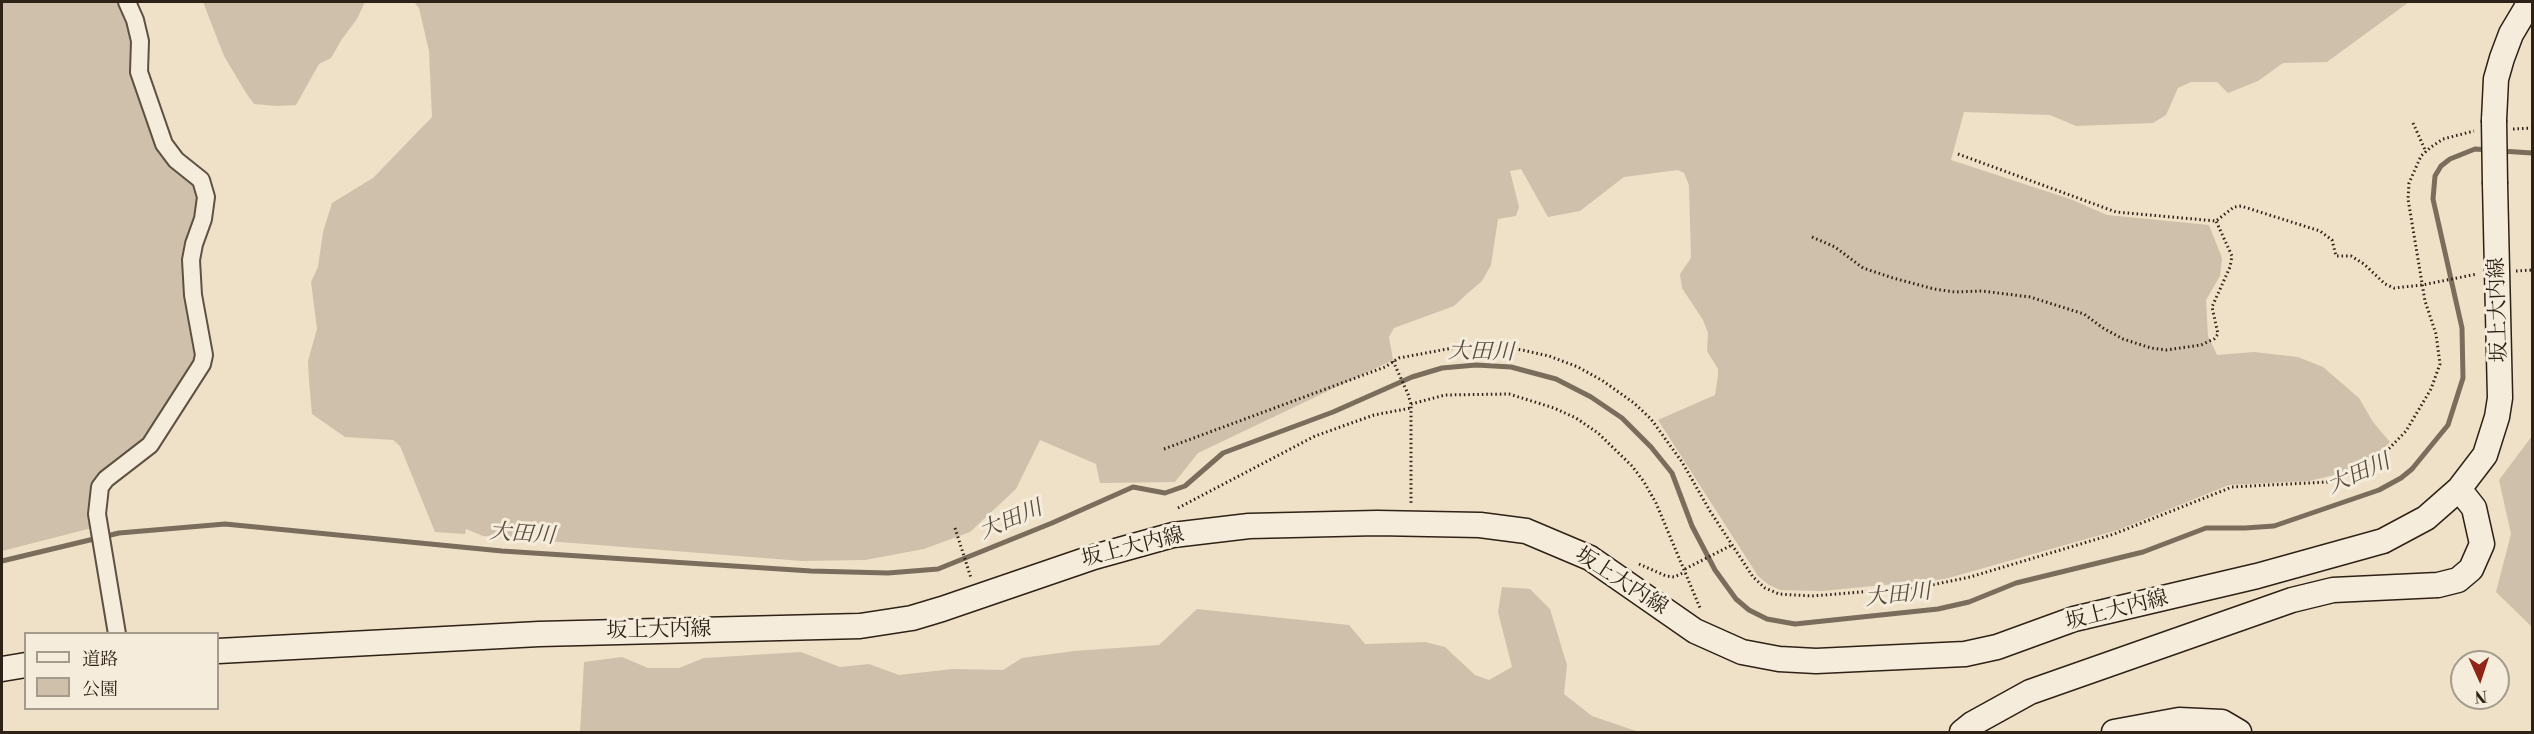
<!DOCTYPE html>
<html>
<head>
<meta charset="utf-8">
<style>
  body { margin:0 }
  #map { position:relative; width:2534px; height:734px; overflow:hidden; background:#efe1c8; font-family:"Libre Bodoni","Noto Serif JP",serif }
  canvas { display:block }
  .frame { position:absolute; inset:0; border:3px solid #2e2116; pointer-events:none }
  .legend { position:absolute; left:24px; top:632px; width:195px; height:78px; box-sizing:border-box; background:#f5ecdb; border:2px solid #a59b8c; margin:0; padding:8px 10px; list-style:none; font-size:18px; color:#2e2116 }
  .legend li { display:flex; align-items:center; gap:12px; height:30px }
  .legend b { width:30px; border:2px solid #a59b8c }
  .north { position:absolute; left:2450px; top:650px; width:60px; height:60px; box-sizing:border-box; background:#f5ecdb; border:2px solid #a59b8c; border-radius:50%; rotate:177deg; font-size:16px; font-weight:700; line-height:24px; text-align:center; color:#2e2116 }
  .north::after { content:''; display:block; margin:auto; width:21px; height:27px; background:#8f2418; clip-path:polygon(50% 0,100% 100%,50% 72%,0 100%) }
</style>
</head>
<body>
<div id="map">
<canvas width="2534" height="734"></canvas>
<div class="frame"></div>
<ul class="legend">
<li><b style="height:8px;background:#f5ecdb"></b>道路</li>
<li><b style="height:16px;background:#cec0aa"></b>公園</li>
</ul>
<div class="north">N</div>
</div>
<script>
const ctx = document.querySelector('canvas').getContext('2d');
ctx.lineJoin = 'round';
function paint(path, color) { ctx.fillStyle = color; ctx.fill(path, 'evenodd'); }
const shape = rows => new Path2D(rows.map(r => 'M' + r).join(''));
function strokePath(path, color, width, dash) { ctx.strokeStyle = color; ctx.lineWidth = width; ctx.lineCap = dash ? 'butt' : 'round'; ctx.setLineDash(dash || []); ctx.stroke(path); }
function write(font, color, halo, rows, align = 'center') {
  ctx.font = font + ' "Libre Bodoni","Noto Serif JP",serif'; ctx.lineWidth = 6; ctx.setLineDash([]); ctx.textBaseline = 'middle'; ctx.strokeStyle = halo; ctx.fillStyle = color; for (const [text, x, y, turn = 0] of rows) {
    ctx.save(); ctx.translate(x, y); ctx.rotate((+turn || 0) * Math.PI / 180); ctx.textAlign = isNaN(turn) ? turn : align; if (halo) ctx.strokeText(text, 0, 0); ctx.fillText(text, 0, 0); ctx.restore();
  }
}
const green = shape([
  [2,2,125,2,132,19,136,69,187,174,199,191,197,362,144,446,107,473,92,528,2,551],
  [203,2,365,2,357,19,342,39,331,58,319,64,296,105,277,106,254,104,246,93,224,56],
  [414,2,2409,2,2327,62,2283,63,2258,81,2228,93,2217,82,2191,82,2178,88,2166,115,2153,123,2076,126,2050,115,1964,112,1951,160,2070,199,2107,215,2209,225,2222,258,2220,276,2206,300,2208,336,2217,355,2254,352,2298,357,2323,367,2359,398,2373,422,2390,442,2374,457,2343,473,2309,481,2229,485,2118,530,1945,579,1822,591,1780,590,1769,585,1758,576,1658,420,1715,395,1718,376,1718,369,1707,351,1708,333,1703,320,1682,288,1680,274,1691,258,1689,185,1684,173,1678,170,1624,177,1580,211,1548,217,1521,169,1510,171,1519,207,1516,216,1498,219,1491,265,1482,281,1468,293,1454,306,1394,328,1389,337,1393,360,1198,453,1175,482,1100,483,1096,464,1040,440,1016,489,970,532,924,549,865,560,802,561,483,536,466,529,465,534,435,532,400,446,393,440,345,437,312,414,309,381,308,361,317,329,311,282,318,267,323,232,332,203,373,178,432,117,429,51,419,8],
  [2532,436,2532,627,2496,592,2511,534,2499,480],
  [1502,587,1530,589,1550,609,1567,665,1564,694,1592,716,1639,732,580,732,584,662,622,657,648,668,679,668,704,658,801,652,840,667,869,664,899,675,953,669,1003,670,1022,658,1074,651,1159,645,1197,609,1349,625,1365,644,1425,642,1445,647,1475,675,1489,680,1512,667,1498,612]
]);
const stream = shape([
  [2501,151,2532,153],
  [2,561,119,533,225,524,502,551,811,571,888,573,938,569,1052,523,1133,487,1165,493,1185,486,1223,453,1333,412,1412,377,1442,368,1476,365,1511,367,1556,379,1591,397,1622,418,1651,447,1672,473,1692,526,1715,570,1736,599,1749,610,1767,619,1795,624,1938,609,1969,602,2016,583,2143,552,2206,528,2245,528,2274,526,2379,490,2401,478,2412,469,2448,425,2463,378,2462,328,2433,199,2435,176,2441,166,2450,159,2475,149,2489,150]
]);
const path = shape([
  [2413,123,2426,152],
  [2513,129,2532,128],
  [1958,154,2116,212,2216,221,2234,207,2241,206,2320,231,2332,240,2336,256,2351,256,2364,264,2385,284,2394,288,2422,285,2477,274],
  [1812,237,1835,247,1863,268,1893,278,1934,289,1955,292,1982,291,2030,297,2084,314,2103,328,2123,339,2151,348,2166,350,2201,345,2214,339,2218,334,2212,307,2230,267,2232,256,2216,221],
  [2516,271,2532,270],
  [1393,361,1408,394,1411,404,1411,503],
  [1411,404,1445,395,1509,394,1554,408,1576,418,1598,433,1632,466,1644,482,1656,503,1700,608],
  [1164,449,1385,367,1399,358,1458,347,1488,345,1522,350,1549,356,1578,367,1603,381,1634,403,1651,419,1682,462,1710,511,1753,577,1765,588,1779,594,1812,596,1922,587,1970,577,2114,534,2232,487,2327,482,2351,474,2378,460,2406,431,2431,389,2440,364,2436,334,2425,301,2408,199,2409,183,2421,156,2431,147,2443,139,2474,131],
  [1178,508,1315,436,1374,415,1411,408],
  [955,528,971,578],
  [1639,564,1666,576,1674,577,1685,572],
  [1685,569,1732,545]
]);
const street = shape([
  [117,634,97,514,100,487,106,479,150,445,202,364,204,355,193,295,191,260,194,244,203,219,206,197,201,180,176,160,164,144,139,72,140,41,135,20,127,2]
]);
const secondary = shape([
  [2494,120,2496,79,2502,58,2511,34,2530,2],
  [218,651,539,634,860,626,912,618,942,609,1094,557,1173,535,1249,526,1377,523,1480,525,1526,531,1590,558,1695,631,1742,652,1779,659,1816,661,1965,654,1997,647,2074,619,2257,576,2383,541,2426,518,2459,489,2485,455,2497,417,2500,398,2495,184],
  [2,669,26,665],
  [1962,732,1972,724,2030,692,2292,600,2333,590,2438,585,2458,580,2471,569,2482,544,2474,508,2459,489],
  [2114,732,2179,720,2222,722,2239,732]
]);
const secondaryBridge = shape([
  [2494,120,2495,184]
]);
const streetNames = [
  ["坂上大内線",2499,310,-92],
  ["坂上大内線",1133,548,-14],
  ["坂上大内線",1621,582,33],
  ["坂上大内線",2117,611,-14],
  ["坂上大内線",659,631,-1]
];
const waterNames = [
  ["大田川",1481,353,1],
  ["大田川",2359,475,-24],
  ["大田川",1011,521,-23],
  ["大田川",522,535,4],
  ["大田川",1898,596,-6]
];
paint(green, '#cec0aa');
strokePath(stream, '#7a6d5c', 5);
strokePath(street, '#5e5142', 20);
strokePath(secondary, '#2e2116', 27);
strokePath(path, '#2e2116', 3, [1.5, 3]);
strokePath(street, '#f5ecdb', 16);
strokePath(secondary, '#f5ecdb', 24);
strokePath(secondaryBridge, '#2e2116', 27, []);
strokePath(secondaryBridge, '#f5ecdb', 24);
write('21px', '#2e2116', '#f5ecdb', streetNames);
write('italic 22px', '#5a4d3f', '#f5ecdb', waterNames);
</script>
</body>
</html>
